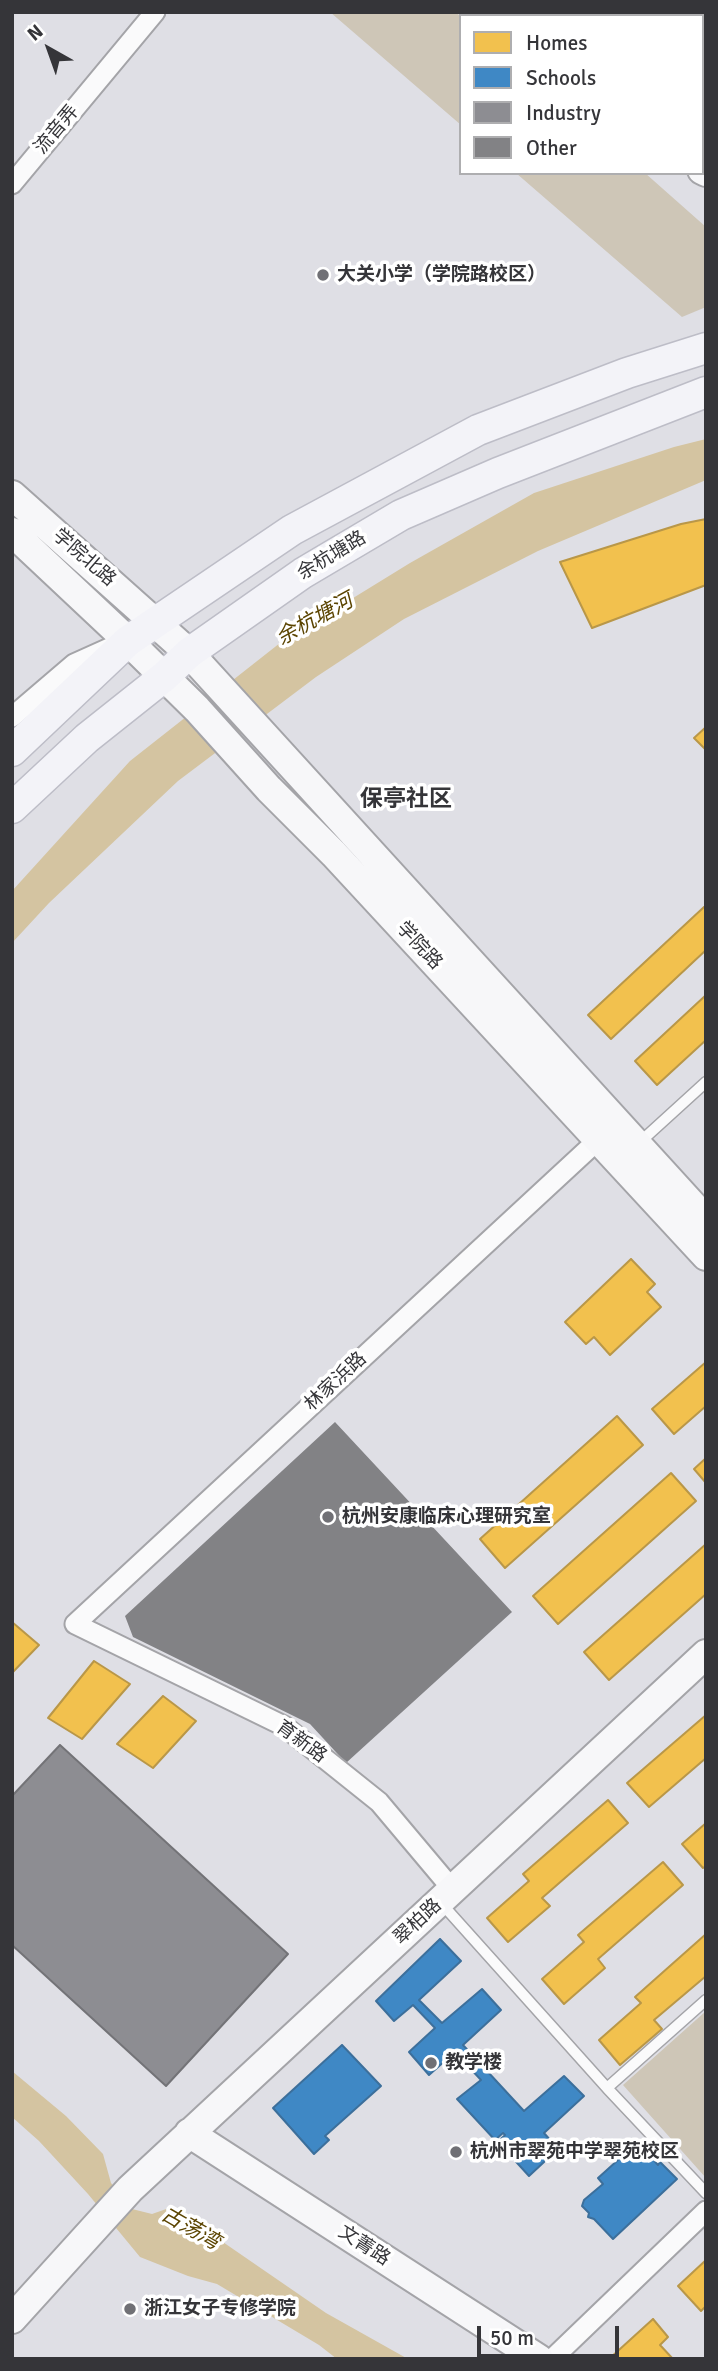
<!DOCTYPE html>
<html>
<head>
<meta charset="utf-8">
<style>
  body { margin:0 }
  #map { position:relative; width:718px; height:2371px; overflow:hidden; background:#dfdfe5; font-family:Signika,sans-serif }
  canvas { display:block }
  .frame { position:absolute; inset:0; border:14px solid #353539; pointer-events:none }
  .legend { position:absolute; left:459px; top:14px; width:245px; height:161px; box-sizing:border-box; background:#fff; border:2px solid #aeaeb0; margin:0; padding:9px 12px; list-style:none; font-size:21px; color:#353539 }
  .legend li { display:flex; align-items:center; gap:14px; height:35px }
  .legend b { width:35px; border:2px solid #aeaeb0 }
  .north { position:absolute; left:14px; top:14px; width:70px; height:70px; -webkit-text-stroke:5px #fff; paint-order:stroke; rotate:320deg; font-size:19px; font-weight:700; line-height:28px; text-align:center; color:#353539 }
  .north::after { content:''; display:block; margin:auto; width:24px; height:32px; background:#353539; clip-path:polygon(50% 0,100% 100%,50% 72%,0 100%) }
  .scale { position:absolute; left:477px; top:2326px; width:142px; height:32px; box-sizing:border-box; border:4px solid #353539; border-top:0; padding-left:9px; font-size:21px; line-height:24px; white-space:nowrap; color:#353539; -webkit-text-stroke:5px #fff; paint-order:stroke }
</style>
</head>
<body>
<div id="map">
<canvas width="718" height="2371"></canvas>
<div class="frame"></div>
<ul class="legend">
<li><b style="height:19px;background:#f2c14e"></b>Homes</li>
<li><b style="height:19px;background:#3f88c5"></b>Schools</li>
<li><b style="height:19px;background:#8d8d92"></b>Industry</li>
<li><b style="height:19px;background:#828285"></b>Other</li>
</ul>
<div class="north">N</div>
<div class="scale">50 m</div>
</div>
<script>
const ctx = document.querySelector('canvas').getContext('2d');
ctx.lineJoin = 'round';
function paint(path, color) { ctx.fillStyle = color; ctx.fill(path, 'evenodd'); }
const shape = rows => new Path2D(rows.map(r => 'M' + r).join(''));
function strokePath(path, color, width, dash) { ctx.strokeStyle = color; ctx.lineWidth = width; ctx.lineCap = dash ? 'butt' : 'round'; ctx.setLineDash(dash || []); ctx.stroke(path); }
function write(font, color, halo, rows, align = 'center') {
  ctx.font = font + ' Signika,"Noto Sans SC",sans-serif'; ctx.lineWidth = 7; ctx.setLineDash([]); ctx.textBaseline = 'middle'; ctx.strokeStyle = halo; ctx.fillStyle = color; for (const [text, x, y, turn = 0] of rows) {
    ctx.save(); ctx.translate(x, y); ctx.rotate((+turn || 0) * Math.PI / 180); ctx.textAlign = isNaN(turn) ? turn : align; if (halo) ctx.strokeText(text, 0, 0); ctx.fillText(text, 0, 0); ctx.restore();
  }
}
const green = shape([
  [330,12,456,12,461,17,461,125],
  [516,173,645,173,706,227,706,307,682,317],
  [706,2011,706,2178,623,2085]
]);
const water = shape([
  [706,439,706,480,538,551,404,619,316,677,178,781,49,903,12,943,12,891,130,761,280,643,410,563,534,493,674,447],
  [12,2071,66,2116,103,2154,111,2183,132,2209,152,2214,172,2207,326,2313,408,2359,337,2359,319,2345,217,2284,188,2276,140,2257,88,2194,39,2141,12,2117]
]);
const homes = shape([
  [706,519,706,585,592,628,560,562,681,524,706,519],
  [706,727,706,750,694,738,706,727],
  [704,907,706,909,706,950,611,1039,588,1015,704,907],
  [706,995,706,1040,657,1085,635,1061,706,995],
  [631,1259,655,1284,647,1292,661,1307,610,1355,594,1337,586,1344,565,1322,631,1259],
  [706,1362,706,1406,674,1434,652,1409,706,1362],
  [617,1416,643,1445,505,1568,480,1539,617,1416],
  [706,1458,706,1483,694,1469,706,1458],
  [671,1473,696,1501,558,1624,533,1596,671,1473],
  [706,1544,706,1594,609,1680,584,1652,706,1544],
  [12,1622,39,1645,12,1673,12,1622],
  [94,1661,130,1684,82,1739,48,1718,94,1661],
  [163,1696,196,1721,153,1768,117,1744,163,1696],
  [706,1715,706,1758,649,1807,627,1783,706,1715],
  [608,1800,628,1823,542,1898,550,1906,508,1942,487,1918,529,1881,523,1874,608,1800],
  [706,1823,706,1866,703,1868,682,1844,706,1823],
  [663,1862,683,1885,598,1959,605,1968,564,2004,542,1979,584,1942,578,1935,663,1862],
  [706,1934,706,1976,654,2020,662,2029,620,2065,599,2040,641,2003,635,1997,706,1934],
  [706,2260,706,2306,701,2311,678,2286,706,2260],
  [653,2319,668,2337,660,2345,673,2359,609,2359,653,2319]
]);
const schools = shape([
  [440,1939,461,1961,419,2000,442,2023,482,1989,501,2010,463,2045,524,2111,564,2076,584,2096,544,2133,558,2149,529,2176,498,2142,505,2135,503,2133,495,2140,457,2099,481,2080,455,2052,429,2075,409,2052,435,2028,413,2005,394,2021,376,2001,440,1939],
  [342,2045,381,2086,325,2136,329,2140,314,2154,273,2108,342,2045],
  [638,2142,658,2165,660,2162,677,2179,613,2239,594,2219,588,2217,589,2213,582,2206,584,2200,603,2184,598,2178,638,2142]
]);
const industry = shape([
  [60,1745,288,1954,166,2086,12,1945,12,1796,60,1745]
]);
const building = shape([
  [335,1422,512,1612,346,1763,310,1724,133,1637,125,1616]
]);
const lane = shape([
  [639,1143,706,1082],
  [442,1904,607,2088,706,2193],
  [607,2088,706,2000]
]);
const street = shape([
  [575,16,578,12],
  [12,184,155,12],
  [12,717,74,664,114,646],
  [453,1890,379,1802,284,1726,75,1624,598,1140],
  [552,2359,706,2211]
]);
const secondary = shape([
  [503,12,507,16],
  [702,170,706,172],
  [12,495,189,653,706,1220],
  [12,532,128,641,197,709,269,789,334,854,706,1256],
  [189,2133,539,2359],
  [12,2319,130,2189,706,1654]
]);
const primary = shape([
  [12,751,128,641,292,530,478,430,627,373,706,348],
  [12,808,87,738,165,676,189,653,303,573,401,515,498,473,706,392]
]);
const markers = [
  [323,275,7,"#707075"],
  [328,1517,7,"#707075"],
  [431,2063,7,"#707075"],
  [456,2152,7,"#707075"],
  [130,2309,7,"#707075"]
];
const streetNames = [
  ["流音弄",57,130,-50],
  ["余杭塘路",332,556,-31],
  ["学院北路",84,558,41],
  ["学院路",419,946,47],
  ["林家浜路",336,1382,-43],
  ["育新路",301,1742,36],
  ["翠柏路",418,1922,-43],
  ["文菁路",364,2246,33]
];
const poiNames = [
  ["大关小学（学院路校区）",337,275],
  ["杭州安康临床心理研究室",342,1517],
  ["教学楼",445,2063],
  ["杭州市翠苑中学翠苑校区",470,2152],
  ["浙江女子专修学院",144,2309]
];
const waterNames = [
  ["余杭塘河",315,620,-29],
  ["古荡湾",190,2229,30]
];
const quarterNames = [
  ["保亭社区",406,800]
];
paint(green, '#cec6b7');
paint(water, '#d4c4a1');
paint(homes, '#f2c14e');
strokePath(homes, '#b99748', 2);
paint(schools, '#3f88c5');
strokePath(schools, '#3c6f9b', 2);
paint(industry, '#8d8d92');
strokePath(industry, '#737377', 2);
paint(building, '#828285');
strokePath(lane, '#a4a4a8', 13);
strokePath(street, '#a4a4a8', 23);
strokePath(secondary, '#a4a4a8', 32);
strokePath(primary, '#bdbdc7', 33);
strokePath(lane, '#fafafb', 10);
strokePath(street, '#fafafb', 19);
strokePath(secondary, '#f7f7f9', 28);
strokePath(primary, '#f3f3f8', 30);
for (const [x, y, r, color] of markers) { const dot = new Path2D(); dot.arc(x, y, r, 0, 2 * Math.PI); ctx.fillStyle = color; ctx.fill(dot); strokePath(dot, '#fff', 2.5); }
write('19px', '#353539', '#fff', streetNames);
write('bold 19px', '#353539', '#fff', poiNames, 'left');
write('italic 21px', '#5b4400', '#fff', waterNames);
write('bold 23px', '#353539', '#fff', quarterNames);
</script>
</body>
</html>
